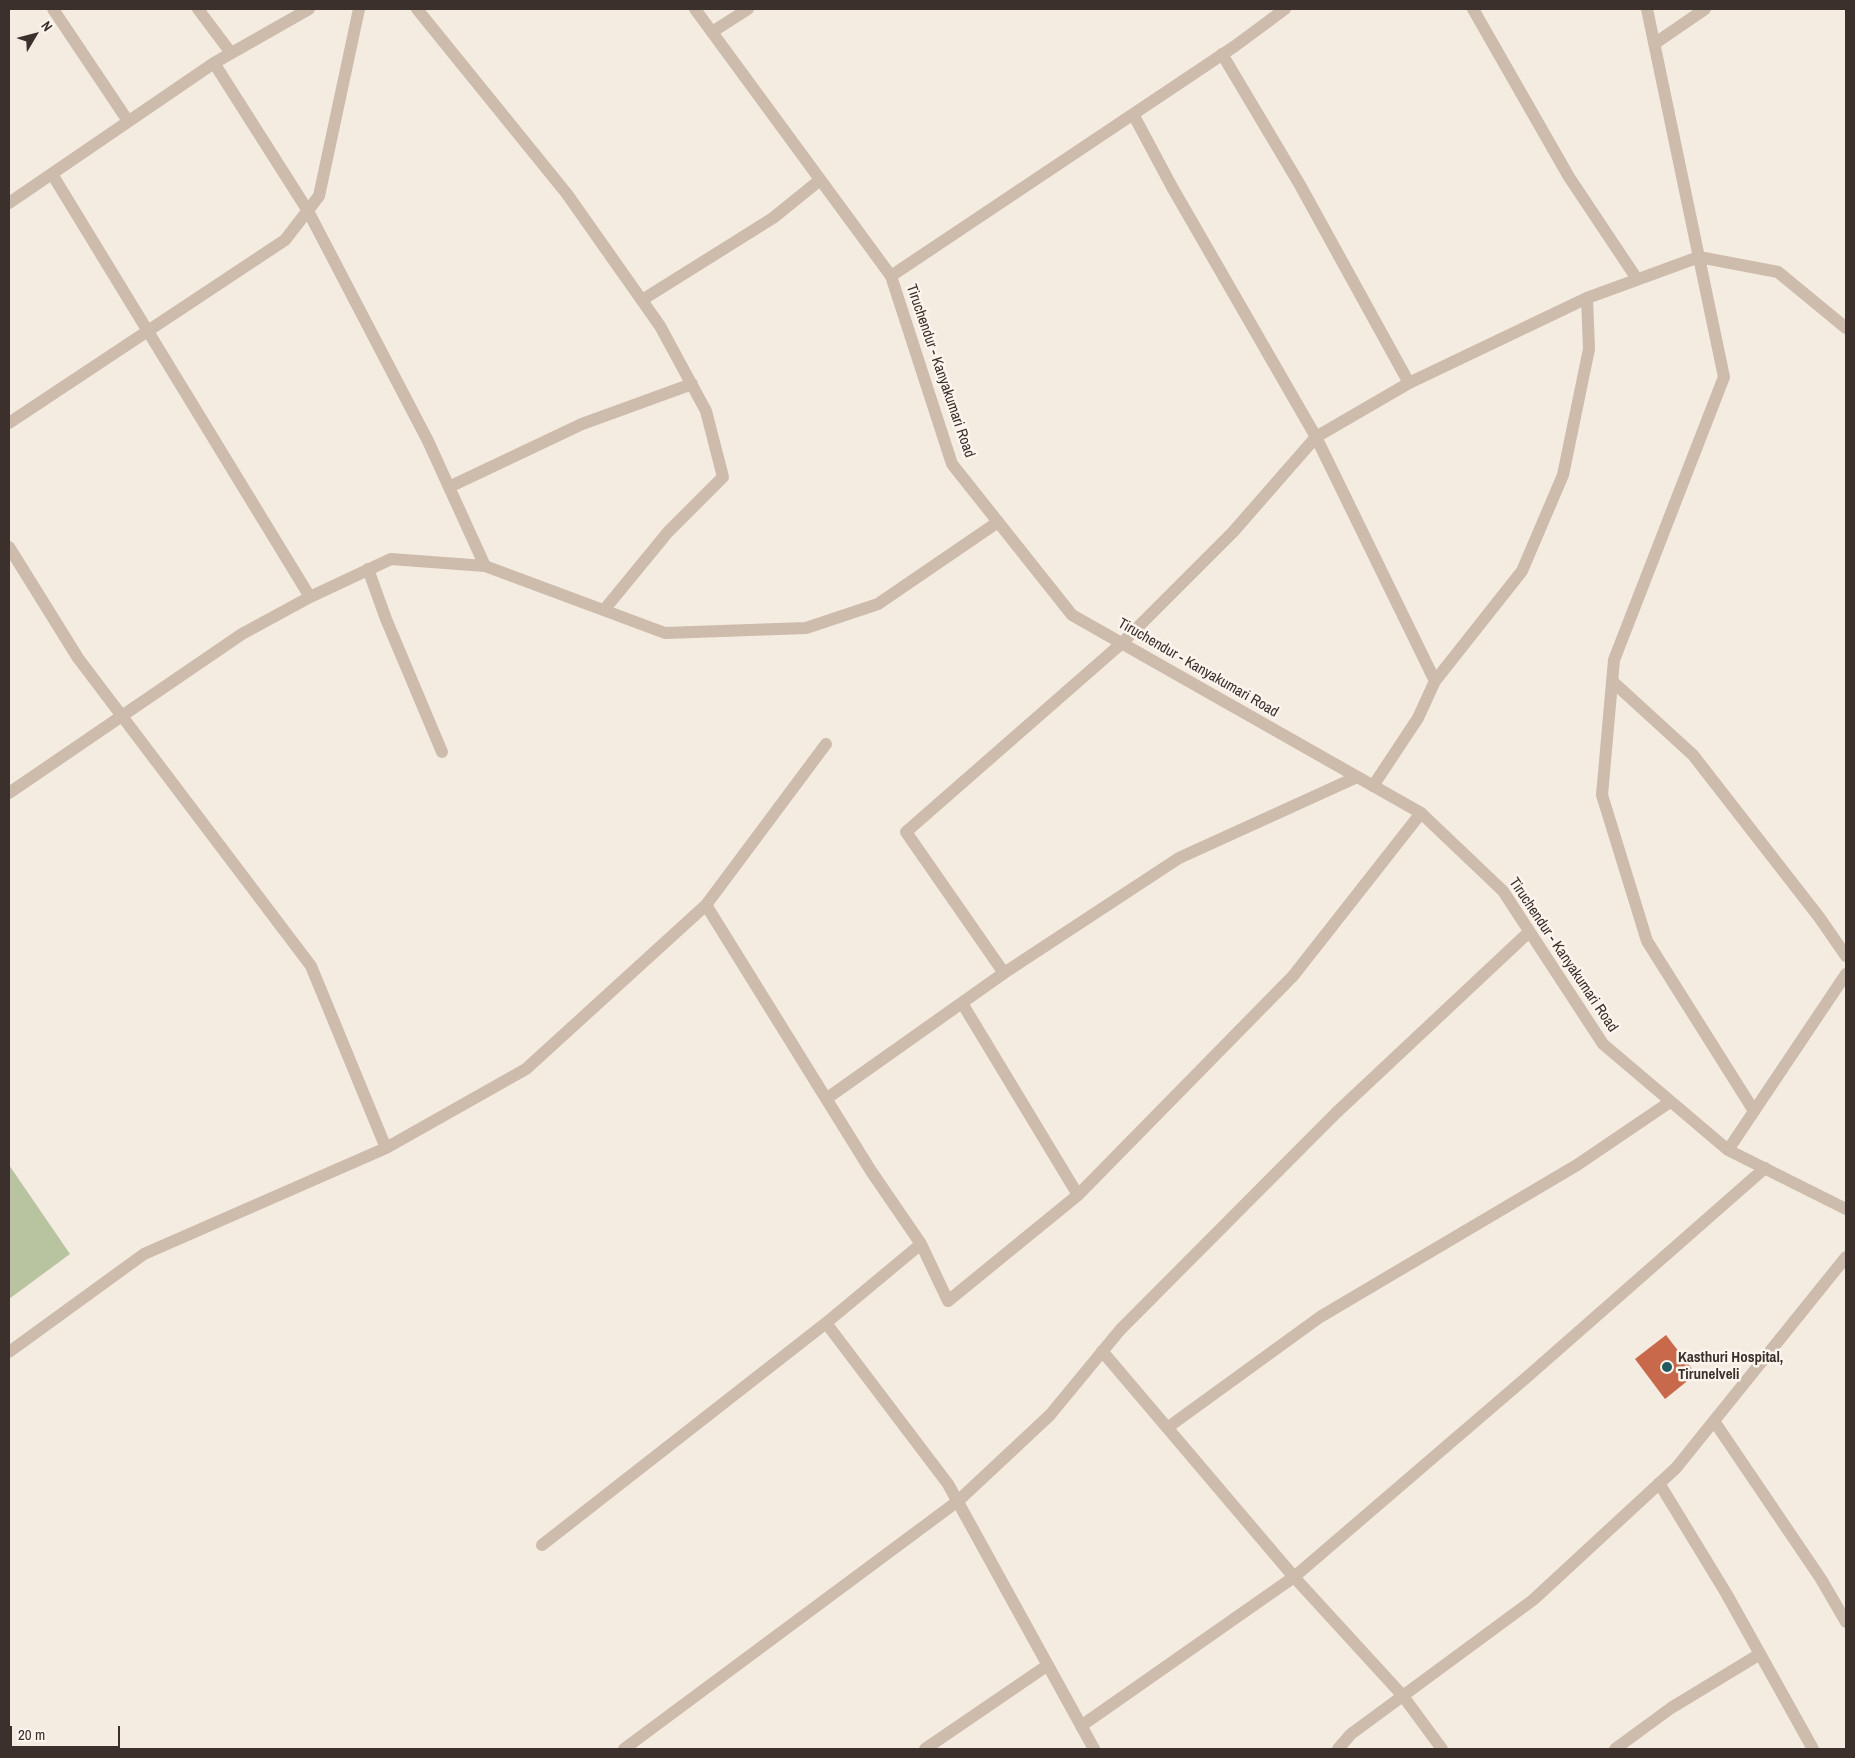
<!DOCTYPE html>
<html>
<head>
<meta charset="utf-8">
<style>
  body { margin:0 }
  #map { position:relative; width:1855px; height:1758px; overflow:hidden; background:#f4ebe1; font-family:"Archivo Narrow",sans-serif }
  canvas { display:block }
  .frame { position:absolute; inset:0; border:10px solid #3b302b; pointer-events:none }
  .north { position:absolute; left:10px; top:10px; width:50px; height:50px; -webkit-text-stroke:4px #fbf5ee; paint-order:stroke; rotate:53deg; font-size:14px; font-weight:700; line-height:20px; text-align:center; color:#3b302b }
  .north::after { content:''; display:block; margin:auto; width:18px; height:22px; background:#3b302b; clip-path:polygon(50% 0,100% 100%,50% 72%,0 100%) }
  .scale { position:absolute; left:10px; top:1726px; width:110px; height:22px; box-sizing:border-box; border:2px solid #3b302b; border-top:0; padding-left:6px; font-size:15px; line-height:18px; white-space:nowrap; color:#3b302b; -webkit-text-stroke:4px #fbf5ee; paint-order:stroke }
</style>
</head>
<body>
<div id="map">
<canvas width="1855" height="1758"></canvas>
<div class="frame"></div>
<div class="north">N</div>
<div class="scale">20 m</div>
</div>
<script>
const ctx = document.querySelector('canvas').getContext('2d');
ctx.lineJoin = 'round';
function paint(path, color) { ctx.fillStyle = color; ctx.fill(path, 'evenodd'); }
const shape = rows => new Path2D(rows.map(r => 'M' + r).join(''));
function strokePath(path, color, width, dash) { ctx.strokeStyle = color; ctx.lineWidth = width; ctx.lineCap = dash ? 'butt' : 'round'; ctx.setLineDash(dash || []); ctx.stroke(path); }
function write(font, color, halo, rows, align = 'center') {
  ctx.font = font + ' "Archivo Narrow",sans-serif'; ctx.lineWidth = 5; ctx.setLineDash([]); ctx.textBaseline = 'middle'; ctx.strokeStyle = halo; ctx.fillStyle = color; for (const [text, x, y, turn = 0] of rows) {
    ctx.save(); ctx.translate(x, y); ctx.rotate((+turn || 0) * Math.PI / 180); ctx.textAlign = isNaN(turn) ? turn : align; if (halo) ctx.strokeText(text, 0, 0); ctx.fillText(text, 0, 0); ctx.restore();
  }
}
const green = shape([
  [9,1165,70,1254,9,1299]
]);
const building = shape([
  [1666,1335,1696,1374,1665,1399,1635,1359]
]);
const minor = shape([
  [53,9,128,121],
  [198,9,231,53],
  [417,9,567,194,660,326,706,411,723,477,668,532,604,610],
  [1473,9,1569,177,1637,279],
  [1647,9,1724,377,1614,660,1602,795,1647,941,1754,1111],
  [712,32,748,9],
  [1654,44,1705,9],
  [1222,54,1300,185,1409,383],
  [214,63,308,211,428,441,485,566],
  [1133,114,1172,187,1316,437,1435,681],
  [52,174,310,597],
  [9,203,214,63,309,9],
  [891,276,1235,46,1285,9],
  [642,300,773,218,820,180],
  [9,423,285,240,319,196,359,9],
  [449,487,582,424,692,384],
  [9,547,78,658,311,966,386,1148],
  [368,569,386,619,442,752],
  [1612,681,1693,755,1819,917,1846,956],
  [1373,786,1418,718,1435,681,1522,571,1563,475,1589,349,1587,298],
  [9,793,242,634,310,597,391,559,485,566,665,633,806,628,878,604,998,522],
  [706,905,826,744],
  [1004,973,906,832,1122,643,1233,532,1316,437,1409,383,1587,298,1699,257,1778,272,1846,328],
  [962,1003,1078,1195],
  [826,1099,1004,973,1179,858,1357,777],
  [921,1244,948,1301,1078,1195,1293,976,1421,813],
  [826,1323,948,1484,1094,1749],
  [1102,1351,1294,1577,1403,1696,1442,1749],
  [9,1352,144,1254,386,1148,526,1069,706,905,871,1171,921,1244,826,1323,542,1545],
  [1714,1421,1821,1579,1846,1622],
  [1167,1428,1320,1317,1577,1165,1670,1102],
  [1659,1483,1726,1593,1813,1749],
  [1081,1726,1294,1577,1527,1377,1765,1168],
  [624,1749,958,1501,1050,1415,1120,1330,1336,1113,1529,932],
  [925,1749,1048,1665],
  [1338,1749,1351,1734,1533,1600,1676,1468,1846,1257],
  [1615,1749,1671,1708,1760,1654]
]);
const tertiary = shape([
  [695,9,891,276,952,464,1072,615,1421,813,1503,891,1603,1044,1728,1150,1846,1209],
  [1728,1150,1846,974]
]);
const markers = [
  [1667,1367,6,"#1f5a5e"]
];
const streetNames = [
  ["Tiruchendur - Kanyakumari Road",940,371,71],
  ["Tiruchendur - Kanyakumari Road",1198,668,30],
  ["Tiruchendur - Kanyakumari Road",1563,955,56]
];
const poiNames = [
  ["Kasthuri Hospital,",1678,1358],
  ["Tirunelveli",1678,1375]
];
paint(green, '#b8c4a0');
paint(building, '#c8694b');
strokePath(minor, '#cdbbac', 12);
strokePath(tertiary, '#cdbbac', 12);
for (const [x, y, r, color] of markers) { const dot = new Path2D(); dot.arc(x, y, r, 0, 2 * Math.PI); ctx.fillStyle = color; ctx.fill(dot); strokePath(dot, '#fbf5ee', 2); }
write('15px', '#3b302b', '#fbf5ee', streetNames);
write('bold 15px', '#3b302b', '#fbf5ee', poiNames, 'left');
</script>
</body>
</html>
